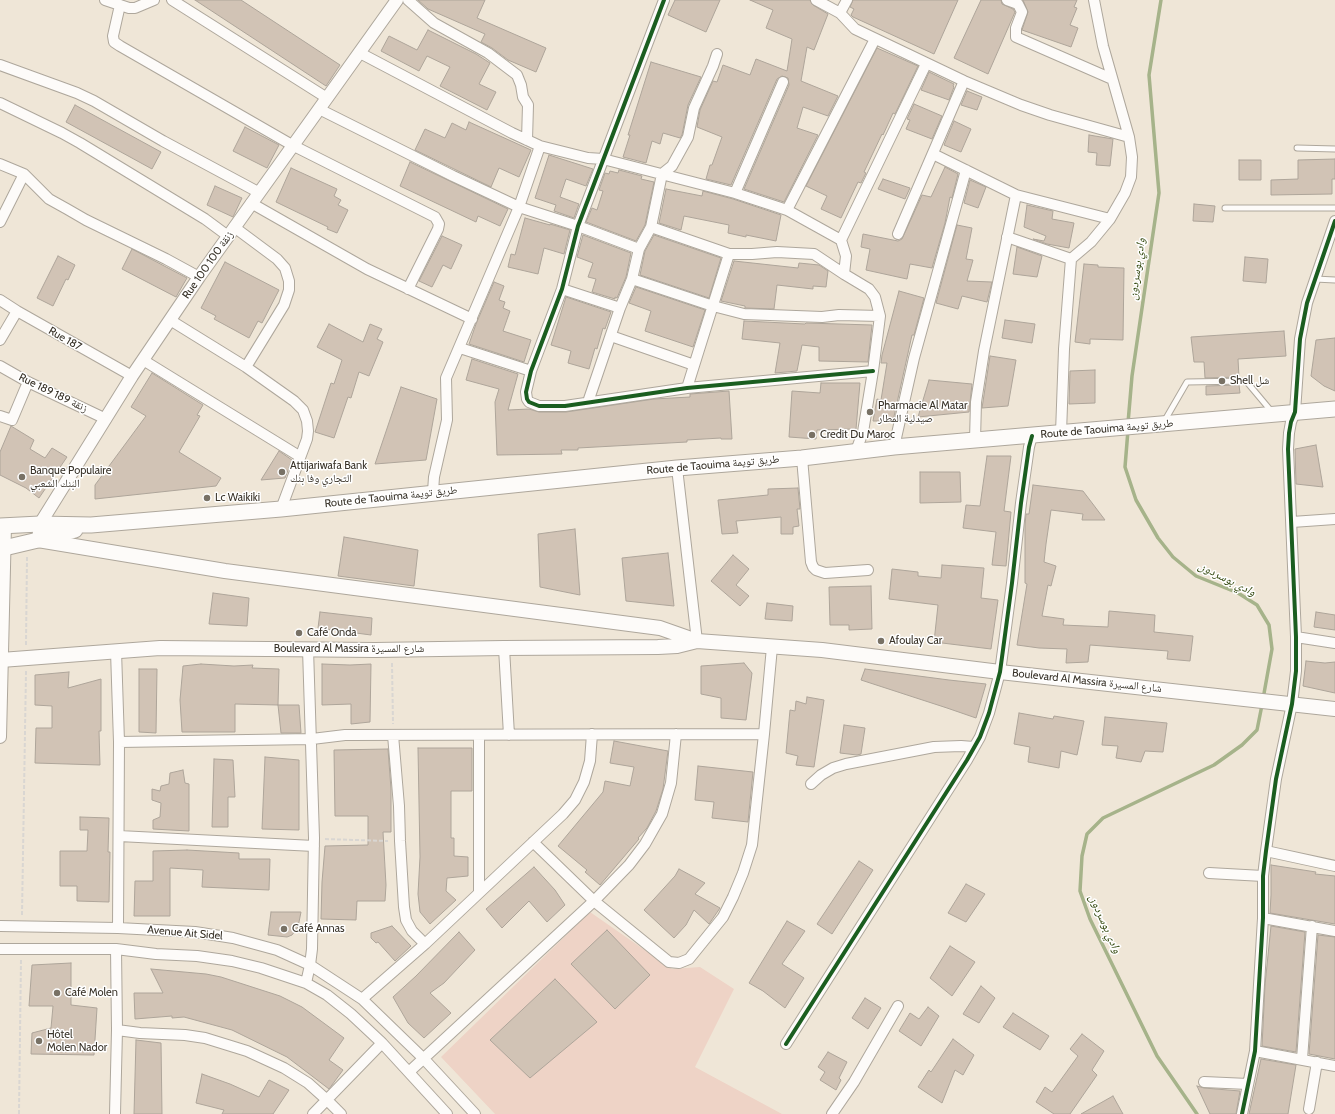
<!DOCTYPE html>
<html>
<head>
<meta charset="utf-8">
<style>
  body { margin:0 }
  canvas { display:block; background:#efe6d7 }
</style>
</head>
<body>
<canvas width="1335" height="1114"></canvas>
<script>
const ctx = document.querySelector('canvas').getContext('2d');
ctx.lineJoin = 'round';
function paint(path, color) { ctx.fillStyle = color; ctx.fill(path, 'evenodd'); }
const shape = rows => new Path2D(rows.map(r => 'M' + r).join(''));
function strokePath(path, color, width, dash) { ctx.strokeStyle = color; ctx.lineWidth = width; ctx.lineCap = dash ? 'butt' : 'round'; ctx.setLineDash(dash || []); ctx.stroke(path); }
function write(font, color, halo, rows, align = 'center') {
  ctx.font = font + ' Cabin,"Noto Naskh Arabic",sans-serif'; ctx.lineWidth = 3; ctx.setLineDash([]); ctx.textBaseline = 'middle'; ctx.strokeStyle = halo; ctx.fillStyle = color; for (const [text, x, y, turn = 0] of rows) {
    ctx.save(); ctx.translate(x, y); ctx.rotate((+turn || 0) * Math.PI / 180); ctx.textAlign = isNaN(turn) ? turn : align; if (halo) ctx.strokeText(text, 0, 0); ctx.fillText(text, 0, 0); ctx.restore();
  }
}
const green = shape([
  [590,912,672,969,700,967,734,989,695,1067,782,1114,495,1114,441,1057]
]);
const stream = shape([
  [1128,423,1132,376,1159,193,1149,75,1161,0],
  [1128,430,1125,467,1136,500,1158,538,1173,557,1196,576,1238,593,1257,605,1269,625,1272,649,1263,699],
  [1197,1114,1157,1056,1090,919,1080,891,1082,856,1087,834,1103,818,1214,765,1242,745,1257,730,1262,705]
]);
const building = shape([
  [195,0,241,0,340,65,326,86,195,0],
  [418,0,485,0,477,18,546,48,536,72,508,60,492,48,481,42,485,34,428,9,418,0],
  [675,0,720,0,706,32,668,15,675,0],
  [750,0,810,0,813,5,828,14,814,50,807,47,801,81,838,96,828,116,803,107,797,128,818,135,784,202,744,189,789,85,788,78,782,76,777,79,731,185,706,179,710,165,712,165,722,137,697,127,700,110,713,81,717,82,723,65,750,75,756,59,787,71,792,39,766,28,773,10,750,0],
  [853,0,958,0,934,54,853,17,851,15,854,9,850,7,853,0],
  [981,0,1001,0,1002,4,1013,9,1015,12,988,74,954,58,981,0],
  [1023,0,1077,0,1074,7,1077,8,1070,25,1078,28,1071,47,1022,30,1028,12,1023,0],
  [428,30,476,54,490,63,479,84,496,92,487,110,440,86,450,67,427,56,419,71,381,51,389,36,417,50,428,30],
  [877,48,918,66,895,114,893,113,883,135,882,134,864,172,866,173,861,183,858,182,841,218,821,209,827,196,806,186,877,48],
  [651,62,701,77,688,105,682,135,680,138,663,133,660,144,652,141,646,163,623,157,630,135,628,135,651,62],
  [929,72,954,84,953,86,954,87,949,100,921,90,929,72],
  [967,91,982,97,977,110,961,105,967,91],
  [914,104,942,116,932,139,906,129,910,120,907,119,914,104],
  [75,105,161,152,152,169,66,122,75,105],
  [954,121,971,129,961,152,944,145,954,121],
  [469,122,531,150,519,177,499,168,491,187,415,150,425,129,445,138,452,123,466,130,469,122],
  [245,127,279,145,267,168,233,151,245,127],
  [1089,135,1113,139,1110,166,1096,165,1097,153,1088,152,1089,135],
  [549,155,593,169,586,186,566,179,560,197,579,204,574,218,554,211,556,205,535,198,549,155],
  [1335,159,1335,179,1332,179,1332,194,1271,195,1271,180,1298,179,1298,160,1335,159],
  [1239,160,1261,160,1261,180,1239,180,1239,160],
  [410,162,508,209,500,226,478,216,476,222,400,186,410,162],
  [945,167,958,174,952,198,950,197,945,223,932,268,910,264,907,279,866,270,870,249,861,247,863,234,898,241,902,239,922,195,931,197,945,167],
  [291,168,337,189,334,196,341,200,338,205,348,210,337,233,327,229,328,227,276,202,291,168],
  [619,170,642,176,641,179,654,182,645,225,636,241,586,222,592,208,597,210,603,191,599,190,605,173,609,174,610,171,618,173,619,170],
  [883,179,910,188,905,199,878,189,883,179],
  [970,180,986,187,978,208,964,203,970,180],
  [215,186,242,198,233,217,207,205,215,186],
  [666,189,702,196,703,191,733,199,781,215,776,241,746,235,746,237,728,233,729,225,684,216,681,230,659,223,666,189],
  [1194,204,1215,206,1213,222,1193,221,1194,204],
  [1027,205,1053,211,1052,219,1074,223,1069,248,1047,244,1033,239,1044,241,1046,236,1024,227,1027,205],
  [525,218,550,225,550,224,570,230,564,254,544,248,538,274,508,267,511,254,515,255,525,218],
  [957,225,972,228,966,259,973,260,967,281,992,282,987,302,962,296,958,309,936,303,957,225],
  [583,235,631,253,626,277,617,298,615,297,615,299,592,292,596,279,588,277,593,263,577,257,583,235],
  [654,235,721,258,709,298,640,275,645,251,654,235],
  [442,236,462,245,451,269,443,265,432,287,419,281,442,236],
  [1017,247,1042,256,1037,277,1013,274,1017,247],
  [132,249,187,278,176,297,122,269,132,249],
  [58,256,75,265,68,280,66,279,53,306,37,298,58,256],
  [1245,257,1268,259,1266,283,1243,281,1245,257],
  [734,261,798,268,799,263,819,265,828,271,826,287,813,286,813,289,777,285,774,309,745,308,745,306,721,301,734,261],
  [225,262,279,290,262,323,258,321,249,338,214,319,216,316,201,308,225,262],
  [1084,264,1098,265,1098,267,1124,268,1123,340,1090,339,1090,344,1075,342,1084,264],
  [494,282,504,286,499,300,505,302,503,308,510,311,503,331,531,340,524,362,469,344,476,324,494,282],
  [636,287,705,310,693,347,645,331,651,311,629,303,636,287],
  [899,291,924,298,914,335,912,335,893,421,873,421,877,399,881,400,887,363,881,363,882,355,899,291],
  [566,297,611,312,605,329,603,328,597,349,595,348,589,369,568,363,571,351,551,345,566,297],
  [1005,320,1035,324,1032,343,1002,338,1005,320],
  [744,321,805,324,806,323,872,325,868,362,819,361,819,347,802,345,797,371,775,373,780,343,742,339,744,321],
  [329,324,363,342,370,324,382,329,377,339,383,342,369,376,359,372,351,398,348,397,334,438,315,432,331,383,334,384,342,360,317,347,329,324],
  [1284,331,1286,356,1238,359,1239,377,1205,378,1204,362,1194,362,1191,337,1284,331],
  [1335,338,1335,391,1324,386,1311,376,1316,340,1335,338],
  [990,356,1016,360,1008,406,982,408,990,356],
  [472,359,518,374,508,410,529,409,539,412,566,412,654,399,690,397,690,394,729,391,732,439,721,439,721,438,687,440,687,442,578,448,578,450,561,450,562,454,497,455,495,402,499,389,466,380,472,359],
  [1095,370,1095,403,1069,404,1070,371,1095,370],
  [152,373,203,405,197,415,200,416,179,452,221,478,216,486,95,499,95,485,146,416,131,407,152,373],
  [929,380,972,384,969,412,918,417,929,380],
  [821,383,860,383,856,429,817,430,816,439,789,437,792,391,820,393,821,383],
  [1239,385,1240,393,1206,395,1206,386,1239,385],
  [401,387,437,399,426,460,375,464,401,387],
  [11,426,34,440,30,449,45,458,52,448,67,457,39,498,26,488,0,475,0,452,11,426],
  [1316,445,1323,487,1296,484,1295,449,1316,445],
  [279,451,292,460,285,478,261,480,279,451],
  [987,456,1011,456,1004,511,1011,512,1006,566,992,565,996,532,963,528,966,505,980,506,987,456],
  [920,472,960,472,961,502,920,503,920,472],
  [1033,485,1083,491,1105,520,1082,520,1083,514,1051,510,1046,544,1044,562,1056,566,1051,586,1048,585,1042,616,1064,619,1063,625,1108,627,1109,611,1155,615,1154,632,1193,636,1190,661,1167,659,1168,651,1090,645,1088,662,1066,663,1067,649,1039,648,1017,645,1027,584,1025,583,1025,525,1026,514,1029,514,1033,485],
  [798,488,800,509,797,509,799,526,793,527,793,534,781,534,781,517,736,521,738,533,722,534,718,500,768,495,768,489,798,488],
  [575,529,580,595,540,587,538,534,575,529],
  [344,537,418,550,414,586,338,576,344,537],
  [668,553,674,606,626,601,622,558,668,553],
  [733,555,749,569,736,585,749,596,740,606,711,581,733,555],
  [942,565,984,568,981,598,998,600,991,649,934,642,938,605,889,599,892,569,918,572,918,576,941,578,942,565],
  [871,586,872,629,849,630,849,625,830,625,829,587,871,586],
  [213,593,249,598,247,626,209,624,213,593],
  [767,603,793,606,792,621,765,619,767,603],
  [320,612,372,618,371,635,318,628,320,612],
  [1316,612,1335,615,1335,630,1314,627,1316,612],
  [1306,661,1325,663,1335,662,1335,693,1303,686,1306,661],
  [744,663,752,673,746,720,721,718,721,698,701,694,701,666,744,663],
  [201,664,234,666,253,665,252,668,279,669,278,705,235,704,235,732,182,732,180,700,183,666,201,664],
  [322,664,350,665,371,664,370,722,351,724,351,704,322,705,322,664],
  [139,669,157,669,156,733,139,732,139,669],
  [865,669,949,680,986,684,976,718,947,708,861,680,865,669],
  [69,672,68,688,101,679,101,731,99,731,100,765,35,763,36,728,52,728,52,706,35,705,35,675,69,672],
  [807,697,824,700,814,767,796,765,798,756,786,753,790,710,795,711,796,701,806,704,807,697],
  [278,705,299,705,301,733,281,733,278,705],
  [1019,713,1053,719,1054,716,1084,721,1077,755,1061,751,1059,768,1028,762,1030,747,1014,744,1019,713],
  [1105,717,1167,723,1163,752,1145,751,1141,762,1116,758,1118,746,1102,745,1105,717],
  [844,725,865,728,861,754,857,755,840,753,844,725],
  [614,741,668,751,663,789,656,811,647,828,638,838,639,839,600,885,585,872,587,870,558,846,603,792,605,781,630,786,634,767,610,763,614,741],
  [418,748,472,748,472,791,451,791,451,838,454,838,454,856,468,857,468,876,447,878,446,891,456,900,430,924,420,912,418,894,420,857,418,748],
  [388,749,391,789,391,832,383,832,386,885,385,901,357,901,356,920,321,919,322,882,325,846,368,845,368,816,335,816,334,750,388,749],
  [265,757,299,760,299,830,262,829,265,757],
  [214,759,233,760,235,797,228,797,228,827,212,827,214,759],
  [698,766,753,772,748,822,712,818,714,802,695,800,698,766],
  [183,770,185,783,189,784,189,831,153,829,153,820,160,817,161,803,152,800,152,789,160,791,161,786,169,784,170,773,183,770],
  [80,817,109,818,108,852,110,852,109,902,77,901,77,886,60,886,60,851,87,851,88,830,80,830,80,817],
  [187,850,239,853,239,859,270,859,269,890,202,887,203,870,170,868,170,916,134,916,135,881,153,881,153,851,187,850],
  [859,861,873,870,832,934,817,924,859,861],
  [1271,865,1316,872,1315,874,1335,876,1335,924,1270,913,1271,895,1271,865],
  [534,867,555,890,565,905,547,922,529,901,502,928,486,909,534,867],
  [679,869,705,883,695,894,720,908,709,924,694,910,686,925,674,938,644,910,675,876,679,869],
  [966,884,985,894,966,922,948,913,966,884],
  [271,912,301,912,298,927,292,935,287,937,268,935,271,912],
  [787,921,805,931,782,964,804,978,785,1008,763,991,749,983,787,921],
  [392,926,411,946,395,961,378,942,376,943,371,938,371,933,392,926],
  [1271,926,1305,932,1296,1052,1262,1046,1265,985,1271,926],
  [607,930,650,975,615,1009,571,964,607,930],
  [459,932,475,950,444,983,430,993,451,1013,424,1038,408,1023,393,997,416,976,459,932],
  [1318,935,1335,937,1335,1059,1309,1054,1318,935],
  [950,946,975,962,952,996,930,978,950,946],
  [71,963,71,1005,97,1008,94,1055,31,1054,32,1033,51,1028,53,1006,29,1006,32,965,71,963],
  [151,969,206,974,221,977,280,996,302,1007,344,1038,329,1060,343,1070,329,1089,287,1057,232,1030,184,1017,172,1018,172,1016,135,1019,134,993,163,993,151,969],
  [555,979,597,1022,530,1078,490,1040,555,979],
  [981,986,995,998,979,1023,963,1014,981,986],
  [865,998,881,1008,868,1029,852,1018,865,998],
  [928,1007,939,1016,921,1046,899,1031,910,1013,919,1019,928,1007],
  [1013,1013,1049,1036,1040,1050,1003,1027,1013,1013],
  [1082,1034,1104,1051,1092,1070,1097,1075,1070,1114,1054,1114,1036,1102,1045,1087,1052,1092,1078,1056,1070,1049,1082,1034],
  [953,1039,974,1055,963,1075,955,1070,942,1103,918,1087,929,1070,931,1072,953,1039],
  [136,1040,161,1043,162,1114,134,1114,136,1040],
  [828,1052,847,1062,839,1078,841,1080,836,1090,820,1080,825,1072,818,1067,828,1052],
  [1261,1059,1296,1065,1288,1114,1249,1114,1261,1059],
  [202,1074,230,1084,259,1097,269,1080,289,1090,273,1114,222,1114,224,1110,196,1103,202,1074],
  [1197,1086,1204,1088,1240,1091,1236,1114,1210,1114,1197,1086],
  [1113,1096,1123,1114,1081,1114,1113,1096]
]);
const path = shape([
  [26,645,27,555],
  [392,663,393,724],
  [325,839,388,841],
  [22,915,26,671],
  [19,1114,21,959]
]);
const service = shape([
  [1297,148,1335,149],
  [1225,208,1335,208],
  [1315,279,1335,280],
  [1165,420,1187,382,1246,381,1272,412]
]);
const minor = shape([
  [105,0,129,8,135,8,154,0],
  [172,0,327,98],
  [408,0,434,23,488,53,517,75,521,85,523,97,528,105,527,140],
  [664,0,578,226,562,289,531,371,526,392,527,399,529,402,539,406,565,406,687,388,873,371],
  [816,0,840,13,855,29,964,81,1021,105,1050,115,1129,137],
  [1007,0,1018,4,1022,12,1016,28,1016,37,1112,79],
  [120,5,113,36,114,42,120,46,292,145,435,217,439,224,438,229,408,289],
  [840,13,847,0],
  [360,53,512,133,540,146,588,158,603,159,735,193,787,210,841,240,846,256,844,274,869,289,875,297,880,316,873,371,863,432,856,451],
  [0,65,77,93,94,101,163,141,258,192],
  [0,103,62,133,80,143,205,219,228,236],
  [319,109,453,176,519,207,578,226,639,249],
  [933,154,1016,195,1110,219],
  [0,164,24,174,49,199,67,209,86,220,166,259,199,277],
  [735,193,783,82],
  [251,203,367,269,472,319],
  [787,210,875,39],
  [0,222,24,174],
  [234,227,277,259,285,268,289,281,289,290,284,305,246,367],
  [651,227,729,254,752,254,777,252,814,254,844,274],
  [898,234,964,81],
  [1007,237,1071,259],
  [841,240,926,64],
  [632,279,713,306,744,314,822,317,839,315,880,316],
  [562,289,620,308],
  [0,300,17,311,132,376],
  [170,320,246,367,294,401,303,410,307,421,308,431,307,439,281,509],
  [611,336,694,365],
  [0,340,17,311],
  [460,348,531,371],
  [143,360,299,456],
  [0,366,28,382,106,419],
  [687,388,729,254],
  [588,402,620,308,632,279,639,249,651,227,662,174,672,166,688,137,694,108,713,66,717,54],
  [0,416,12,420,28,382],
  [1061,433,1064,349,1071,259,1091,242,1110,219,1125,193,1131,177,1132,157,1129,137,1103,46,1094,0],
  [975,440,976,402,984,351,1016,195],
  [894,447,914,358,966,170],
  [802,458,811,562,813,567,816,570,825,573,868,570],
  [677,468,697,641],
  [433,492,434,477,447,420,446,378,519,207,540,146],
  [1292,522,1335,519],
  [1296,637,1335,643],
  [504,648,509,735],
  [116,651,119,742,118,928],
  [393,735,399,806,400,841,404,907,406,920,412,931,425,944],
  [479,735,479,893],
  [119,742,312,739,345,735,764,734],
  [811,784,821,775,833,768,846,764,934,747,961,746,974,747],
  [119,836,314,846],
  [533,842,594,901,669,962,679,963,689,959,723,917,733,897,743,873,752,845,764,734,772,647],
  [1266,851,1335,866],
  [1209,873,1263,876],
  [1263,918,1335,931],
  [0,926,118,928,195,932,233,938,277,950,310,965,362,999,424,1059,475,1114],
  [0,949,116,949,156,954,197,956,232,961,261,968,306,983,327,995,351,1014,382,1043,447,1114],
  [306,983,310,965,312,949,314,838,308,649],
  [362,999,425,944,563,814,575,800,584,782,590,761,592,734],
  [117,1030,140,1033,185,1035,205,1038,247,1051,284,1068,308,1083,327,1100,341,1114],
  [786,1044,967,760,980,737,989,713,1000,672,1012,583,1021,503,1029,447,1032,436],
  [1255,1051,1335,1066],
  [1302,1059,1312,926],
  [410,1071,594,901,629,865,645,844,662,814,671,783,676,734],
  [1204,1082,1248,1084],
  [1309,1109,1317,1062],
  [115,1114,117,1030,116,949],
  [313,1114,382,1043],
  [832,1114,854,1082,898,1006],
  [1242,1114,1255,1051,1263,918,1263,876,1266,851,1276,779,1292,704,1296,671,1296,637,1288,449,1289,433,1291,422,1295,412,1300,339,1307,303,1335,221]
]);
const tertiary = shape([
  [38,540,40,524,132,376,199,277,397,0],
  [0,737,5,525]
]);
const secondary = shape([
  [38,540,225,571,660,628,697,641,822,650,1000,672,1335,709],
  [1,660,160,648,375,650,504,648,658,647,677,646,697,641]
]);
const primary = shape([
  [0,526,40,524,91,525,281,509,677,468,802,458,894,447,1335,409],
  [0,549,38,540,75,530]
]);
const cycleway = shape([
  [664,0,578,226,562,289,531,371,526,392,527,399,529,402,539,406,565,406,687,388,873,371],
  [786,1044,967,760,980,737,989,713,1000,672,1012,583,1021,503,1029,447,1032,436],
  [1242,1114,1255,1051,1263,918,1263,876,1266,851,1276,779,1292,704,1296,671,1296,637,1288,449,1289,433,1291,422,1295,412,1300,339,1307,303,1335,221]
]);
const markers = [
  [1222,381,4,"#787165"],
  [870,412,4,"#787165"],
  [812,435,4,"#787165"],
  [282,472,4,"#787165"],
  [22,477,4,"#787165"],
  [207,498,4,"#787165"],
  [299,633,4,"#787165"],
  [881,641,4,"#787165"],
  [284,929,4,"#787165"],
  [57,993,4,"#787165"],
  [39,1041,4,"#787165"]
];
const streetNames = [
  ["Rue 100 زنقة 100",208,265,-55],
  ["Rue 187",65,339,30],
  ["Rue 189 زنقة 189",53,393,26],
  ["Route de Taouima طريق تويمة",1107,429,-5],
  ["Route de Taouima طريق تويمة",713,465,-5],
  ["Route de Taouima طريق تويمة",391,497,-6],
  ["Boulevard Al Massira شارع المسيرة",349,649],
  ["Boulevard Al Massira شارع المسيرة",1087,681,6],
  ["Avenue Ait Sidel",185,933,5]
];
const poiNames = [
  ["Shell شل",1230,381],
  ["Pharmacie Al Matar",878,406],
  ["صيدلية المطار",878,419],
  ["Credit Du Maroc",820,435],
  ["Attijariwafa Bank",290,466],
  ["التجاري وفا بنك",290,479],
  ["Banque Populaire",30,471],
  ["البنك الشعبي",30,484],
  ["Lc Waikiki",215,498],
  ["Café Onda",307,633],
  ["Afoulay Car",889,641],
  ["Café Annas",292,929],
  ["Café Molen",65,993],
  ["Hôtel",47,1035],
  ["Molen Nador",47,1048]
];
const waterNames = [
  ["وادي بوسردون",1137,269,-82],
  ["وادي بوسردون",1227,579,27],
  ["وادي بوسردون",1105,924,66]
];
paint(green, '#eed3c6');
strokePath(stream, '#a6b38a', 3.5);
paint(building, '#d1c3b5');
strokePath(building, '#aea59a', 1);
strokePath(service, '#aea79c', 7);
strokePath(minor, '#aea79c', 12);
strokePath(tertiary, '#aea79c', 14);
strokePath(secondary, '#aea79c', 16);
strokePath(primary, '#aea79c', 17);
strokePath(path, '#d9d6d2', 2, [4, 2]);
strokePath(service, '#fdfbf9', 5);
strokePath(minor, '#fdfbf9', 10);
strokePath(tertiary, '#fdfbf9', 12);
strokePath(secondary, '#fdfbf9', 14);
strokePath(primary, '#fdfbf9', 15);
strokePath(cycleway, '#1b5e20', 4);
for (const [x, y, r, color] of markers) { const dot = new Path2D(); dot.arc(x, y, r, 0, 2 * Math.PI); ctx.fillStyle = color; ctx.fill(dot); strokePath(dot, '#fff', 1.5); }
write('11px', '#383228', '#fff', streetNames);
write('11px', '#383228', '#fff', poiNames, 'left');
write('italic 12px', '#34490f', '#fff', waterNames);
</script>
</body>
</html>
